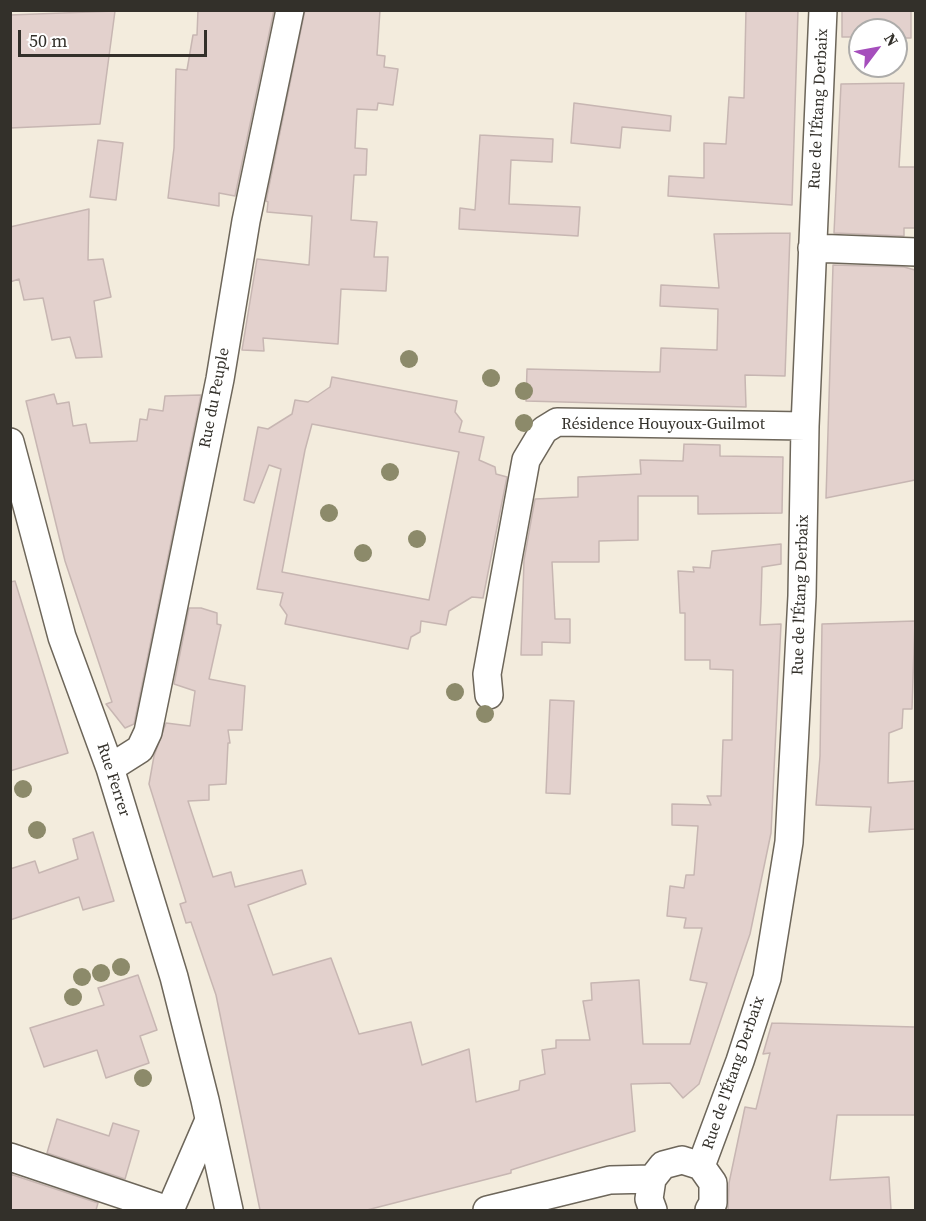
<!DOCTYPE html>
<html>
<head>
<meta charset="utf-8">
<style>
  body { margin:0 }
  #map { position:relative; width:926px; height:1221px; overflow:hidden; background:#f3ecdd; font-family:"Source Serif 4",serif }
  canvas { display:block }
  .frame { position:absolute; inset:0; border:12px solid #33302a; pointer-events:none }
  .north { position:absolute; left:848px; top:18px; width:60px; height:60px; box-sizing:border-box; background:#fff; border:2px solid #adacaa; border-radius:50%; rotate:58deg; font-size:16px; font-weight:700; line-height:24px; text-align:center; color:#33302a }
  .north::after { content:''; display:block; margin:auto; width:21px; height:27px; background:#a54ebc; clip-path:polygon(50% 0,100% 100%,50% 72%,0 100%) }
  .scale { position:absolute; left:18px; top:30px; width:189px; height:27px; box-sizing:border-box; border:3px solid #33302a; border-top:0; padding-left:8px; font-size:18px; line-height:21px; white-space:nowrap; color:#33302a; -webkit-text-stroke:4px #fff; paint-order:stroke }
</style>
</head>
<body>
<div id="map">
<canvas width="926" height="1221"></canvas>
<div class="frame"></div>
<div class="north">N</div>
<div class="scale">50 m</div>
</div>
<script>
const ctx = document.querySelector('canvas').getContext('2d');
ctx.lineJoin = 'round';
function paint(path, color) { ctx.fillStyle = color; ctx.fill(path, 'evenodd'); }
const shape = rows => new Path2D(rows.map(r => 'M' + r).join(''));
function strokePath(path, color, width, dash) { ctx.strokeStyle = color; ctx.lineWidth = width; ctx.lineCap = dash ? 'butt' : 'round'; ctx.setLineDash(dash || []); ctx.stroke(path); }
function write(font, color, halo, rows, align = 'center') {
  ctx.font = font + ' "Source Serif 4",serif'; ctx.lineWidth = 4.5; ctx.setLineDash([]); ctx.textBaseline = 'middle'; ctx.strokeStyle = halo; ctx.fillStyle = color; for (const [text, x, y, turn = 0] of rows) {
    ctx.save(); ctx.translate(x, y); ctx.rotate((+turn || 0) * Math.PI / 180); ctx.textAlign = isNaN(turn) ? turn : align; if (halo) ctx.strokeText(text, 0, 0); ctx.fillText(text, 0, 0); ctx.restore();
  }
}
const building = shape([
  [198,10,274,10,235,196,219,193,219,206,168,198,174,148,176,69,187,70,193,35,197,35,198,10],
  [305,10,380,10,377,55,385,56,384,67,398,69,393,105,378,103,377,110,357,109,355,148,367,149,366,175,354,175,351,220,377,222,374,257,388,257,386,291,341,289,338,344,263,338,264,351,242,350,257,259,309,265,312,216,267,212,268,202,266,201,305,10],
  [746,10,798,10,792,205,668,196,669,176,704,178,704,143,726,144,729,97,744,98,746,10],
  [842,10,911,10,911,38,896,38,896,30,860,30,860,37,842,37,842,10],
  [115,11,100,124,10,128,10,15,115,11],
  [904,83,899,167,915,167,915,228,904,228,904,236,834,233,841,84,904,83],
  [574,103,671,116,670,131,622,127,620,148,571,143,574,103],
  [480,135,553,139,552,162,511,160,509,204,580,207,578,236,459,229,460,208,475,210,480,135],
  [98,140,123,143,116,200,90,197,98,140],
  [89,209,88,260,103,259,111,297,94,301,102,357,76,358,70,337,52,340,43,298,24,300,19,279,10,282,10,227,89,209],
  [790,233,785,376,745,375,746,407,526,401,527,369,652,372,660,372,661,348,717,350,718,309,660,306,661,285,719,288,714,234,790,233],
  [833,265,904,267,915,270,915,480,826,498,833,265],
  [332,377,457,401,455,412,462,421,459,432,484,437,479,460,495,467,496,474,507,477,483,598,472,597,449,611,446,625,421,621,420,632,411,637,408,649,285,624,287,615,280,605,283,593,257,589,281,469,269,465,254,503,244,500,258,427,268,429,292,414,295,400,308,402,330,387,332,377],
  [312,424,459,452,429,600,282,572,305,450,312,424],
  [54,394,57,404,69,402,73,426,86,424,90,443,137,441,140,419,147,420,149,409,163,411,165,396,201,395,134,724,125,728,106,704,112,702,65,561,26,401,54,394],
  [684,444,720,445,720,456,783,457,782,513,698,514,698,496,638,496,638,540,599,541,599,562,552,562,555,619,570,619,570,643,542,642,542,655,521,655,524,560,535,499,578,497,578,477,641,474,640,460,683,461,684,444],
  [781,544,781,564,762,567,761,604,760,625,781,624,771,833,750,934,699,1084,683,1098,670,1083,631,1084,635,1131,511,1170,511,1173,367,1210,260,1210,216,995,191,922,186,923,180,904,186,902,149,784,154,756,166,723,190,726,195,691,174,684,189,608,201,608,217,613,217,624,221,625,209,679,245,686,242,730,228,730,230,743,228,743,226,784,209,785,209,800,188,801,213,877,231,872,235,887,302,870,306,884,248,905,273,975,331,958,359,1034,411,1022,422,1065,469,1049,476,1102,519,1090,520,1081,545,1074,542,1050,556,1048,556,1040,590,1040,583,1001,592,1000,591,983,639,980,643,1044,690,1044,707,983,690,980,702,928,684,928,686,918,667,916,670,886,684,888,686,875,694,875,698,826,672,825,672,804,711,805,707,796,721,796,723,740,732,740,733,670,710,669,710,660,685,660,685,613,680,613,678,571,694,572,693,567,710,568,712,551,781,544],
  [15,581,68,753,10,771,10,582,15,581],
  [915,621,912,709,903,709,902,728,889,733,888,783,915,781,915,829,869,832,871,807,816,805,820,756,822,624,915,621],
  [550,700,574,701,570,794,546,793,550,700],
  [93,832,114,901,83,910,79,897,10,920,10,869,35,861,39,873,78,859,73,839,93,832],
  [138,975,157,1030,140,1036,149,1063,106,1078,97,1050,44,1067,30,1028,104,1005,98,988,138,975],
  [772,1023,915,1027,915,1115,837,1115,830,1180,889,1177,891,1210,728,1210,729,1183,745,1107,756,1109,770,1053,763,1054,772,1023],
  [57,1119,109,1136,113,1123,139,1131,125,1179,47,1153,57,1119],
  [10,1174,98,1203,96,1210,10,1210,10,1174]
]);
const minor = shape([
  [812,248,916,252],
  [10,442,62,637,110,768,174,977,205,1100,229,1210],
  [489,695,487,674,526,460,544,430,557,422,805,426],
  [110,768,140,749,148,732,220,379,246,221,290,10],
  [10,1157,168,1210],
  [701,1166,740,1061,767,978,789,842,802,596,805,426,823,10],
  [170,1210,209,1120],
  [487,1210,610,1180,652,1179],
  [653,1210,649,1199,652,1179,663,1165,682,1160,701,1166,713,1183,713,1203,709,1210]
]);
const trees = [
  [409,359],
  [491,378],
  [524,391],
  [524,423],
  [390,472],
  [329,513],
  [417,539],
  [363,553],
  [455,692],
  [485,714],
  [23,789],
  [37,830],
  [121,967],
  [101,973],
  [82,977],
  [73,997],
  [143,1078]
];
const streetNames = [
  ["Rue de l'Étang Derbaix",819,109,-87],
  ["Rue du Peuple",215,398,-79],
  ["Résidence Houyoux-Guilmot",663,425],
  ["Rue de l'Étang Derbaix",801,595,-88],
  ["Rue Ferrer",113,780,72],
  ["Rue de l'Étang Derbaix",734,1073,-71]
];
paint(building, '#e3d1cd');
strokePath(building, '#c7b6b2', 1.5);
strokePath(minor, '#6d665a', 30);
strokePath(minor, '#fff', 27);
ctx.fillStyle = '#8c8a6a';
for (const [x, y] of trees) { ctx.beginPath(); ctx.arc(x, y, 9, 0, 2 * Math.PI); ctx.fill(); }
write('16px', '#33302a', '#fff', streetNames);
</script>
</body>
</html>
